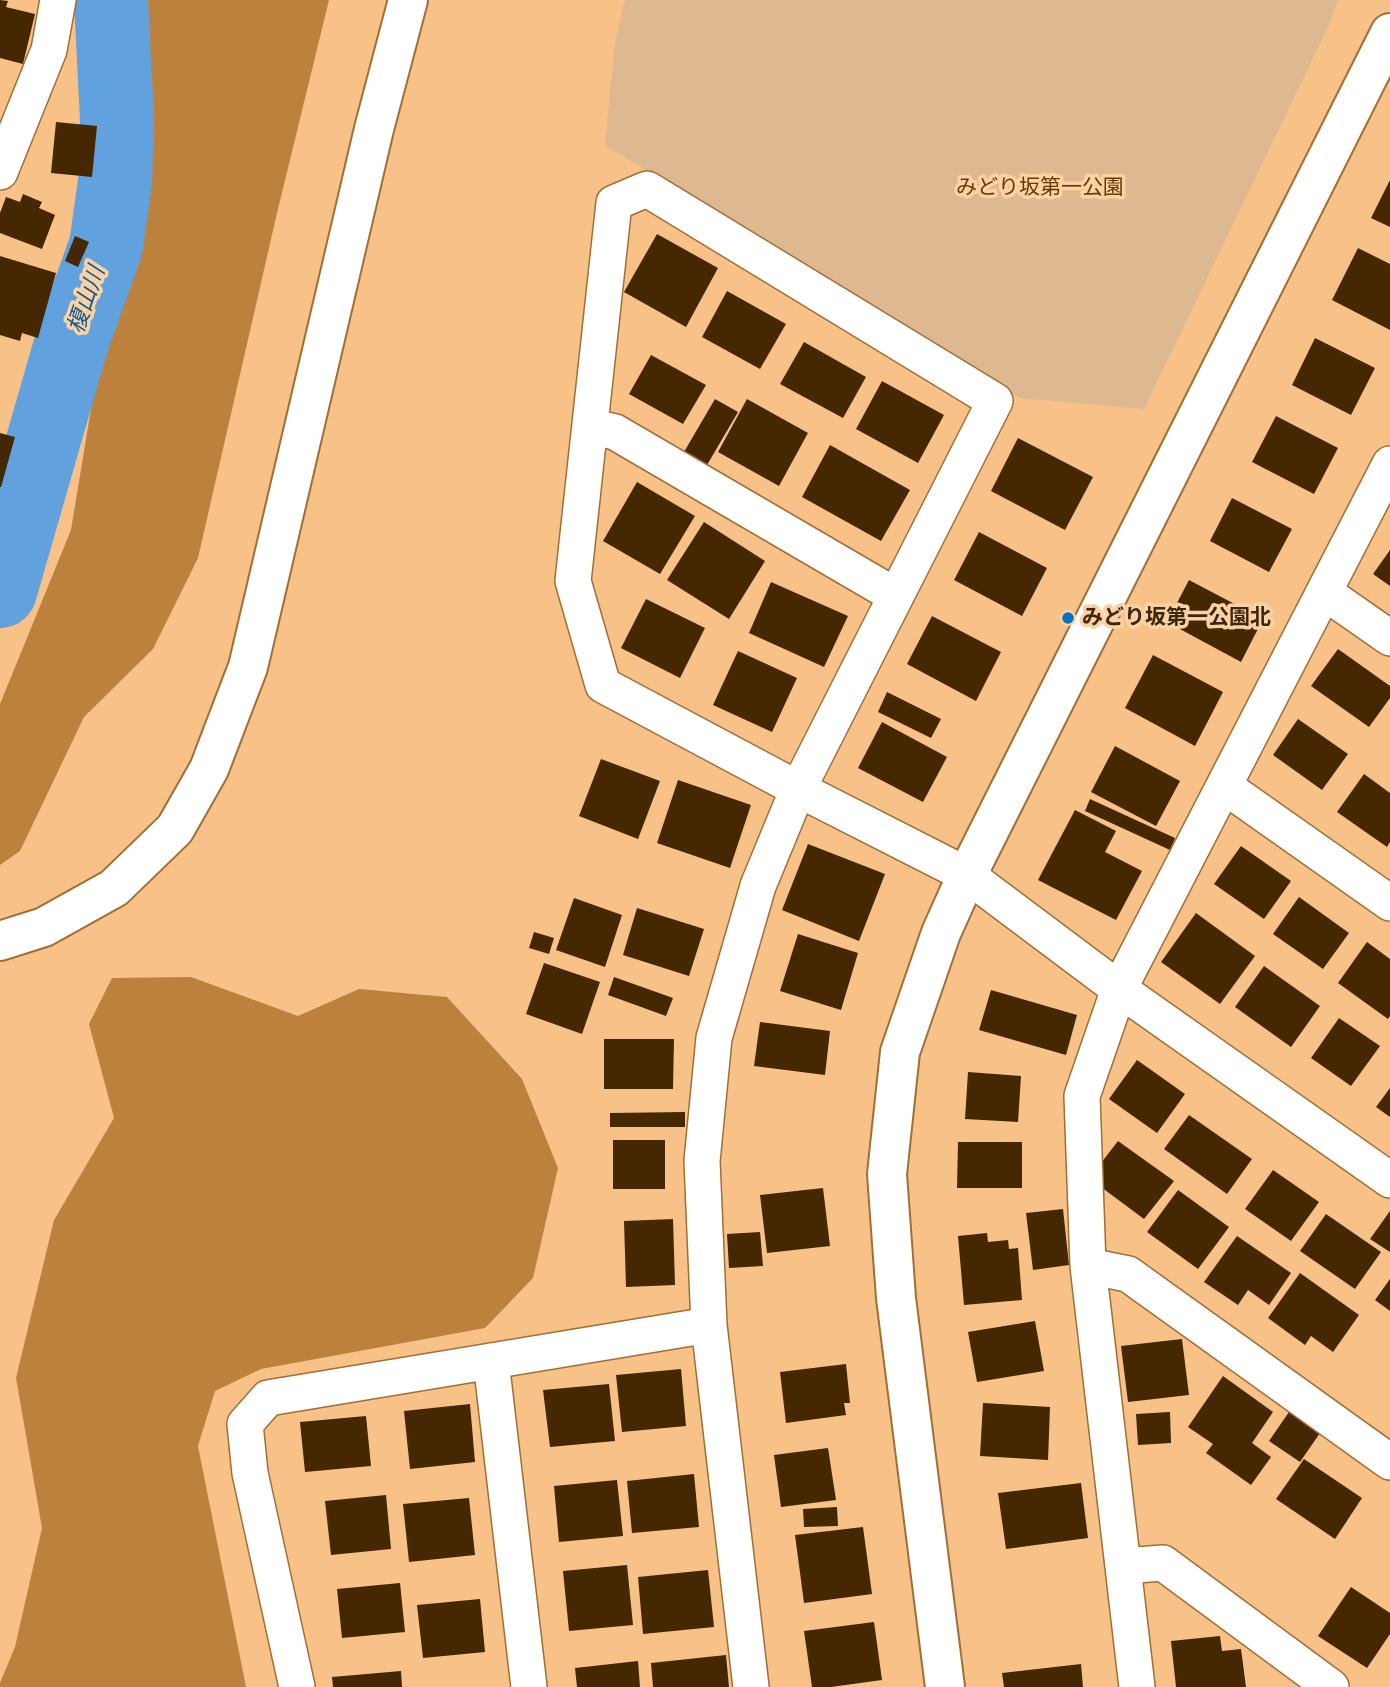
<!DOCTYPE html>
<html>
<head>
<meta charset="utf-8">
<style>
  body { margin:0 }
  canvas { display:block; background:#f7c187 }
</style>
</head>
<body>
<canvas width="1390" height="1687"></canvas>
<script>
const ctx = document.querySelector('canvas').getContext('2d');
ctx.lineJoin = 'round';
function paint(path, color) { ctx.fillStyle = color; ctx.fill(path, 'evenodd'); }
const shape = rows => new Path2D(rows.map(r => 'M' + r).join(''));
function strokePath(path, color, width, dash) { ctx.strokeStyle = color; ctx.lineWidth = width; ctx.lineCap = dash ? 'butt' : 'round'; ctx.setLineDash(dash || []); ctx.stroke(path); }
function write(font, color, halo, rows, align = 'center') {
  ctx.font = font + ' Rubik,"Noto Sans JP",sans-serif'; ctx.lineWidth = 7; ctx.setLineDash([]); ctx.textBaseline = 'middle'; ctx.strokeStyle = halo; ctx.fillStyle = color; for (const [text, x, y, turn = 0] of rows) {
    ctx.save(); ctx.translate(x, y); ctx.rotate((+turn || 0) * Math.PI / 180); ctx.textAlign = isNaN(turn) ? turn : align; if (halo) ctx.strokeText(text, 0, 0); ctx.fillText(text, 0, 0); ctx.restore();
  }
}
const green = shape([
  [625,0,1338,0,1328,27,1144,409,1020,398,605,145,615,43]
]);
const forest = shape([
  [136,0,329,0,277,213,198,558,153,649,84,717,20,851,0,865,0,704,71,530,119,239,135,41],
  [191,977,298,1016,359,989,447,997,522,1079,558,1168,533,1278,485,1328,261,1369,215,1391,198,1446,246,1687,0,1687,0,1683,15,1647,42,1528,16,1378,54,1220,114,1118,89,1024,112,978]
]);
const river = shape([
  [0,591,72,341,106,246,115,182,117,120,111,0]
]);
const building = shape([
  [0,0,8,1,6,7,35,14,23,64,0,58],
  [56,122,97,126,92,177,51,173],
  [1390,180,1390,227,1371,218],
  [23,194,42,202,39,208,55,215,42,249,0,233,0,213,6,197,20,202],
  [657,234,718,268,686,327,624,292],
  [75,236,89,242,78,267,65,261],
  [1358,248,1390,264,1390,330,1332,300],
  [0,256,56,273,38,338,22,333,20,341,0,335],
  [727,291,786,324,760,369,702,337],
  [1315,338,1375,368,1351,415,1292,385],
  [804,342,866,377,843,418,780,384],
  [651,355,706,385,683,424,629,394],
  [882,381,944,415,918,463,856,429],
  [715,399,738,412,707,465,684,452],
  [747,399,808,433,779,486,718,452],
  [1276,416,1338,448,1314,494,1252,462],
  [0,433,15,437,1,487,0,487],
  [1018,438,1093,477,1065,530,991,491],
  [830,445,910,490,881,541,802,497],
  [637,482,695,516,660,574,603,541],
  [1232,498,1292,529,1269,572,1210,541],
  [704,522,765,561,729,619,667,580],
  [979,532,1047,568,1022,616,954,580],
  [1390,550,1390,586,1373,574],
  [1189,580,1263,619,1241,662,1167,622],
  [771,582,848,616,824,667,749,633],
  [646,599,705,628,680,678,621,648],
  [932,616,1001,652,976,701,907,664],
  [1338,649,1390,686,1390,698,1369,727,1311,686],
  [738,651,797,678,772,732,713,705],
  [1153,655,1223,692,1195,746,1125,708],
  [887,692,941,719,931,738,878,712],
  [1298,719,1348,754,1322,790,1273,755],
  [882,722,947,757,923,802,858,768],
  [1115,746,1180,781,1156,826,1091,792],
  [601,759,660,781,638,839,579,816],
  [1364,774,1390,793,1390,842,1387,847,1337,812],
  [678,780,751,805,730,868,657,843],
  [1090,799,1175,838,1170,850,1085,811],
  [1075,810,1116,831,1105,852,1142,871,1116,920,1038,880],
  [808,844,885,874,859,941,782,910],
  [1241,846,1291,881,1264,919,1214,884],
  [1299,897,1349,933,1323,969,1273,934],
  [574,898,622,915,605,967,556,950],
  [637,908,704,929,689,976,623,955],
  [1196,913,1255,956,1220,1004,1161,962],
  [534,932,554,938,549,954,529,948],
  [798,934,858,953,841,1010,780,991],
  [1367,942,1390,959,1390,1016,1388,1019,1338,983],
  [544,963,600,982,582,1034,526,1014],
  [1264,966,1320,1006,1291,1047,1235,1007],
  [614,977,673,998,666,1016,608,995],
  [991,990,1077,1015,1066,1055,979,1030],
  [1339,1018,1380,1046,1351,1086,1311,1058],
  [760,1022,830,1031,825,1075,754,1066],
  [604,1039,674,1039,673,1089,604,1089],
  [1137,1060,1185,1094,1157,1133,1109,1099],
  [968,1072,1021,1076,1018,1122,965,1119],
  [1390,1088,1390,1117,1376,1107],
  [685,1112,685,1127,610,1127,610,1113],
  [1189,1115,1252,1159,1227,1194,1164,1149],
  [613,1140,665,1140,665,1189,613,1189],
  [1118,1141,1174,1181,1144,1219,1101,1187,1101,1163],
  [958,1142,1022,1142,1022,1188,957,1188],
  [1273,1170,1319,1202,1291,1241,1245,1209],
  [823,1188,830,1246,767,1253,760,1195],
  [1178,1190,1229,1227,1198,1269,1147,1232],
  [1063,1209,1069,1265,1033,1270,1026,1213],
  [1390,1211,1390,1252,1370,1239],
  [1326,1214,1381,1252,1355,1289,1300,1251],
  [673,1219,675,1285,626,1287,624,1221],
  [760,1232,763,1266,729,1268,727,1234],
  [987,1233,988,1242,1008,1240,1009,1249,1018,1248,1022,1300,964,1305,958,1236],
  [1237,1236,1291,1273,1269,1305,1248,1290,1238,1305,1204,1282],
  [1300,1273,1359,1315,1333,1352,1311,1336,1305,1345,1268,1318],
  [1390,1279,1390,1311,1375,1300],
  [1035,1321,1044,1371,977,1382,968,1332],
  [1182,1339,1189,1395,1128,1402,1121,1346],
  [846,1364,850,1403,844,1403,846,1415,786,1423,780,1372],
  [681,1369,686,1426,622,1432,616,1375],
  [1223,1376,1273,1412,1252,1443,1271,1457,1251,1485,1206,1453,1213,1444,1188,1427],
  [609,1384,615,1441,550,1447,543,1390],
  [983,1403,1050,1407,1048,1460,980,1456],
  [470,1404,475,1462,410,1469,404,1411],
  [1170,1412,1171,1443,1138,1445,1136,1414],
  [1289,1412,1320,1433,1300,1462,1269,1441],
  [366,1416,371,1466,305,1472,300,1422],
  [828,1448,836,1500,781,1507,774,1455],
  [1304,1459,1362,1498,1335,1539,1276,1499],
  [694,1474,699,1527,632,1533,627,1481],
  [617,1480,623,1536,559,1542,554,1486],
  [1081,1483,1088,1538,1006,1549,998,1493],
  [386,1495,391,1549,331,1555,325,1501],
  [469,1498,475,1555,409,1562,403,1504],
  [837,1507,838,1526,804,1527,803,1509],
  [863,1527,872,1594,804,1603,795,1535],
  [627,1565,633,1625,569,1631,563,1571],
  [708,1570,714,1627,643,1634,638,1577],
  [400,1583,405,1632,342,1638,337,1589],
  [1351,1587,1390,1613,1390,1634,1367,1668,1318,1636],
  [480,1599,485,1652,423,1658,417,1605],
  [874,1622,882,1680,831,1687,812,1687,804,1631],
  [1220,1636,1222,1651,1241,1649,1246,1687,1176,1687,1171,1641],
  [726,1655,729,1687,653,1687,651,1663],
  [638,1661,640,1687,577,1687,575,1668],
  [1081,1664,1083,1687,1004,1687,1002,1673],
  [401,1671,402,1687,333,1687,332,1677]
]);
const minor = shape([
  [0,172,49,50,58,0],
  [590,426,615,432,896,596],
  [1324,592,1390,638],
  [1224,786,1390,903],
  [1088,1266,1128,1274,1390,1462],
  [491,1361,529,1687],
  [1123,1566,1163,1563,1331,1687],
  [297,1687,250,1473,245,1424,268,1398,709,1325],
  [751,1687,709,1325,702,1161,714,1038,758,886,798,789,995,401,647,189,614,203,573,581,603,685,798,789,967,875,1119,989,1390,1180],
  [1137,1687,1088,1266,1082,1096,1119,989,1390,464]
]);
const tertiary = shape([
  [0,941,44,927,114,888,175,829,209,769,248,667,374,129,408,0],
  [945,1687,896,1298,887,1174,900,1052,941,933,967,875,1390,33]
]);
const markers = [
  [1068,618,7,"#0472bd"]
];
const parkNames = [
  ["みどり坂第一公園",1040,188]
];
const poiNames = [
  ["みどり坂第一公園北",1082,618]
];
const waterNames = [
  ["榎山川",87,300,-71]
];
paint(green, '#deb890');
paint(forest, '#bc823d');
strokePath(river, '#61a1dd', 74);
paint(building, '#452801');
strokePath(minor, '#a06f36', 38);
strokePath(tertiary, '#a06f36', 42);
strokePath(minor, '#fff', 35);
strokePath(tertiary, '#fff', 38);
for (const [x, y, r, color] of markers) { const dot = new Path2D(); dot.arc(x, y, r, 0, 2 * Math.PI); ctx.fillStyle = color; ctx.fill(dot); strokePath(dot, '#fcd1a3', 2.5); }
write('21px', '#643d05', '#fcd1a3', parkNames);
write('bold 21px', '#3c270f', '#fcd1a3', poiNames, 'left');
write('italic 23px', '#135a91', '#fcd1a3', waterNames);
</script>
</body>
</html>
